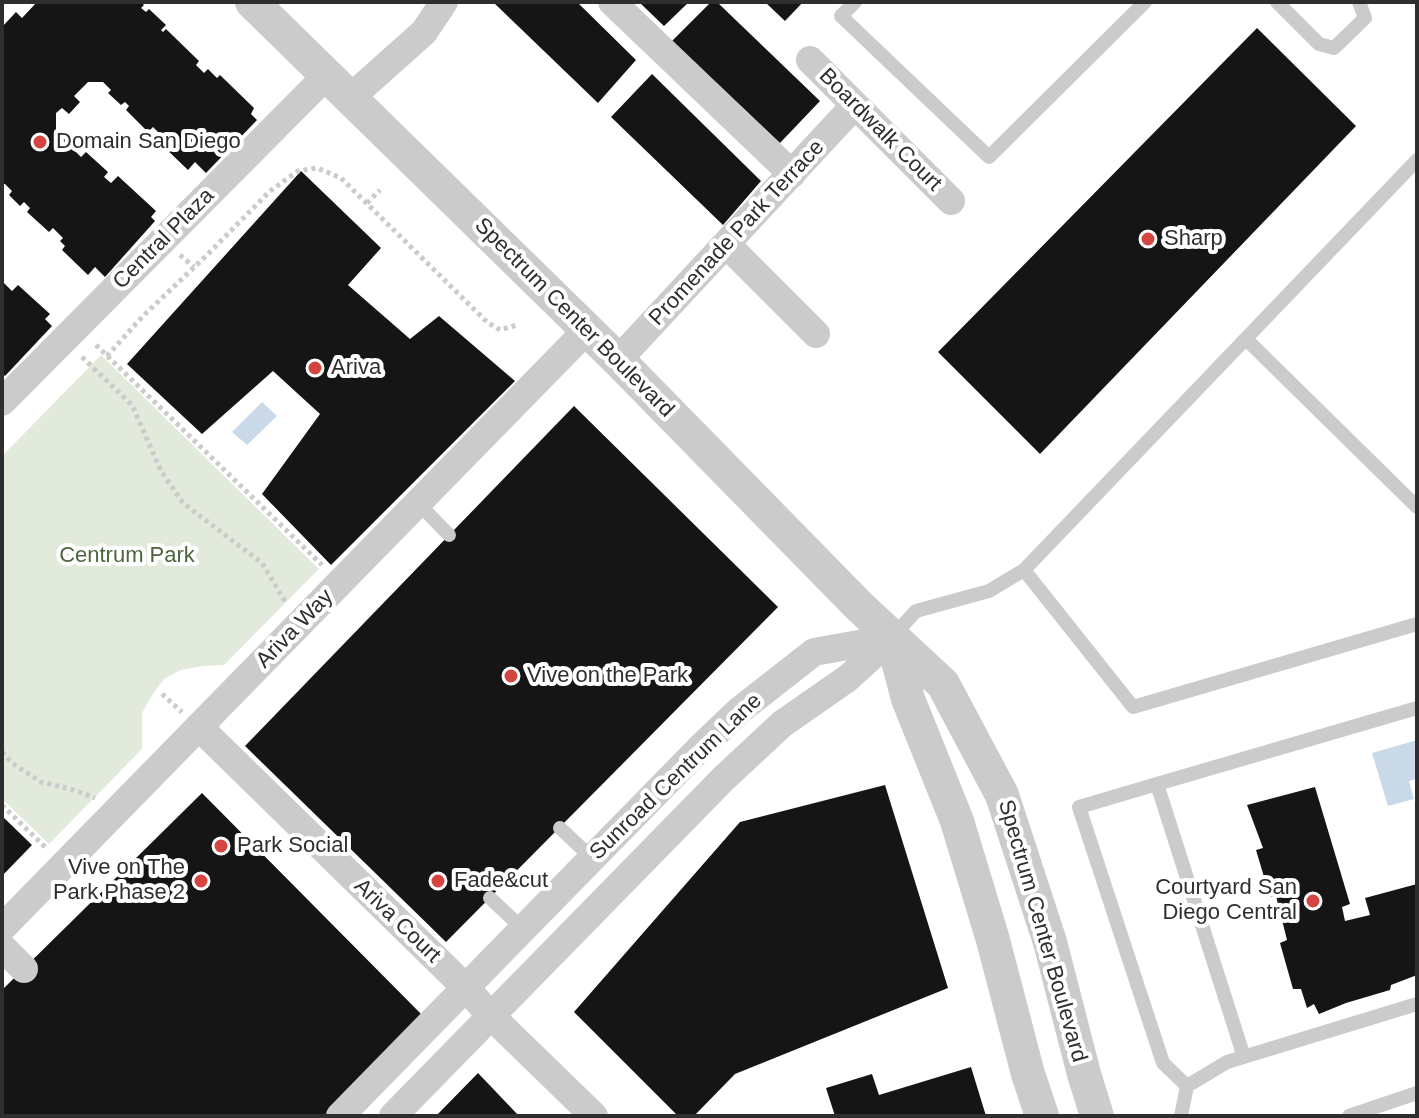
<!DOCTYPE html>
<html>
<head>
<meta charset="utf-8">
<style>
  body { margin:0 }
  #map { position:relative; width:1419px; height:1118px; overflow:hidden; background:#fff; font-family:Arial,sans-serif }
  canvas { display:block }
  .frame { position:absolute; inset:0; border:4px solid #2e2e2e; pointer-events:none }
</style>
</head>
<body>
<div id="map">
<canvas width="1419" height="1118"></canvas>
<div class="frame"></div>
</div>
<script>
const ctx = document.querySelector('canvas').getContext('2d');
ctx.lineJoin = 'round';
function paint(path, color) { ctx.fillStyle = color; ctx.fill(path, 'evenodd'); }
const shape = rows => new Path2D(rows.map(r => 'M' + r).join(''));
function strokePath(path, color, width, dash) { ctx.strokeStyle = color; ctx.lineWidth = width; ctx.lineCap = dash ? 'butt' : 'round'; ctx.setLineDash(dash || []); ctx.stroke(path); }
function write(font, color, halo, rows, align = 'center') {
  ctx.font = font + ' Arial,sans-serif'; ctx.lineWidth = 8; ctx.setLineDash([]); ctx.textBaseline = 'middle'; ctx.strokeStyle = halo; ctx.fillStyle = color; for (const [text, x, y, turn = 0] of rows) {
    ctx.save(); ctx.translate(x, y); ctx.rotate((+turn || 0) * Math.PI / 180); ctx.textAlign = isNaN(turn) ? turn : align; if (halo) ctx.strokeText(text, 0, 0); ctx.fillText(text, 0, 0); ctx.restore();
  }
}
const green = shape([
  [101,355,319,569,224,665,203,666,181,670,164,679,152,695,142,713,142,749,49,844,2,799,2,456]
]);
const water = shape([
  [262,402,277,416,247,445,232,432],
  [1417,740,1417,779,1409,781,1414,799,1388,806,1372,753]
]);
const building = shape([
  [37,2,141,2,144,5,141,8,146,12,149,9,166,25,161,30,163,32,166,29,199,61,196,65,204,73,208,69,217,78,220,75,254,108,251,114,257,120,206,173,195,162,188,170,163,146,165,144,160,139,163,137,153,127,148,132,126,110,129,106,125,102,121,105,108,93,111,90,103,82,88,82,74,96,80,102,69,114,62,108,56,113,56,130,65,138,69,134,81,145,75,151,81,157,86,152,108,172,104,177,111,183,118,176,156,211,151,217,155,221,105,277,95,267,88,275,62,250,65,246,60,241,63,238,53,228,49,232,27,212,30,208,24,202,20,206,9,195,12,191,5,184,2,184,2,27,16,12,22,18],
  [493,2,577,2,636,60,598,103],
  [639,2,689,2,664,26],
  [711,2,717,2,820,101,780,143,672,41],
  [765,2,803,2,785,21],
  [1257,28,1356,126,1040,454,938,352],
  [652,74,761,181,723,225,611,117],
  [301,171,381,248,348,285,410,339,439,316,515,381,331,565,262,494,320,414,273,371,202,434,127,364],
  [2,281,12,291,18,285,50,314,45,319,52,326,5,376,2,373],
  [574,406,778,607,446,942,245,746],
  [885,785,948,988,735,1074,694,1116,678,1116,574,1012,740,822],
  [1315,787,1350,904,1342,907,1345,921,1370,915,1365,898,1417,884,1417,975,1391,985,1390,990,1346,1003,1319,1014,1314,1004,1307,1008,1301,989,1293,989,1280,943,1287,940,1276,896,1270,897,1256,850,1263,848,1247,805],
  [202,793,427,1020,331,1116,2,1116,2,990],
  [2,816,32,845,2,876],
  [971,1067,986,1116,835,1116,826,1088,872,1074,879,1095],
  [478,1073,519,1116,436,1116]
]);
const path = shape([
  [367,203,380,190],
  [180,255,194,267],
  [96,345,322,565],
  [107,356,143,316,206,256,270,191,298,171,317,168,341,178,487,322,500,330,517,325],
  [82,357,132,405,161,471,183,503,262,563,286,603],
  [162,694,182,712],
  [2,752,12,763,41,782,74,790,95,798],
  [2,805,47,849]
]);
const service = shape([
  [855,2,841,16,989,157,1145,2],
  [1277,2,1319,44,1334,48,1365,18,1359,2],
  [1246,339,1417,507],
  [418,503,449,535],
  [1024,570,1133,707,1417,624],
  [892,637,916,611,989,591,1024,570,1417,160],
  [1157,784,1079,807,1163,1063,1187,1086],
  [560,828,592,858],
  [490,898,523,929],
  [1244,1057,1157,784,1417,708],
  [1181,1116,1187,1086,1227,1062,1417,1004],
  [1349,1116,1417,1093]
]);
const minor = shape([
  [612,2,792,174],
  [810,60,951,201],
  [350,98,424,32,444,2],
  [726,244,816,334],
  [618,360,855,105],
  [2,402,327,75],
  [199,727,466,988,491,1016,594,1116],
  [2,928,587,330],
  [2,947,24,969],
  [340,1116,700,748,740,710,814,652,892,638],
  [393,1116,723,779,782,724,848,678,892,638]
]);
const tertiary = shape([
  [252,2,618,360,859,606,943,684,1002,795,1050,942,1084,1074,1097,1116],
  [892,638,908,699,957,821,993,940,1028,1074,1042,1116]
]);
const markers = [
  [40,142,8,"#d44440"],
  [1148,239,8,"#d44440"],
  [315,368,8,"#d44440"],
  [511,676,8,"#d44440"],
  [221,846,8,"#d44440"],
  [201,881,8,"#d44440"],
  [438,881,8,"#d44440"],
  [1313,901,8,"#d44440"]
];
const streetNames = [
  ["Boardwalk Court",880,130,45],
  ["Promenade Park Terrace",737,233,-47],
  ["Central Plaza",164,239,-45],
  ["Spectrum Center Boulevard",574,318,45],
  ["Ariva Way",295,629,-46],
  ["Sunroad Centrum Lane",676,777,-44],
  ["Ariva Court",397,921,44],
  ["Spectrum Center Boulevard",1042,931,74]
];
const poiNames = [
  ["Domain San Diego",56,142],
  ["Sharp",1164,239],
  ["Ariva",331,368],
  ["Vive on the Park",527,676],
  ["Park Social",237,846],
  ["Vive on The",185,868,"right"],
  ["Park Phase 2",185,893,"right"],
  ["Fade&cut",454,881],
  ["Courtyard San",1297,888,"right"],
  ["Diego Central",1297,913,"right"]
];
const parkNames = [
  ["Centrum Park",127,556]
];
paint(green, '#e2eadc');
paint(water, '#cad9e8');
paint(building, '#151515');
strokePath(path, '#cbcbcb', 5, [4, 4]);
strokePath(service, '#cbcbcb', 14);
strokePath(minor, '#cbcbcb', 28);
strokePath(tertiary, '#cbcbcb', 34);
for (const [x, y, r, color] of markers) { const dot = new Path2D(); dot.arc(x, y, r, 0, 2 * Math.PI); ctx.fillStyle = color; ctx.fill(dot); strokePath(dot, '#fff', 3); }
write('22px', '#2e2e2e', '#fff', streetNames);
write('22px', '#2e2e2e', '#fff', poiNames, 'left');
write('22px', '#4d653f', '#fff', parkNames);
</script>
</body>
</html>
